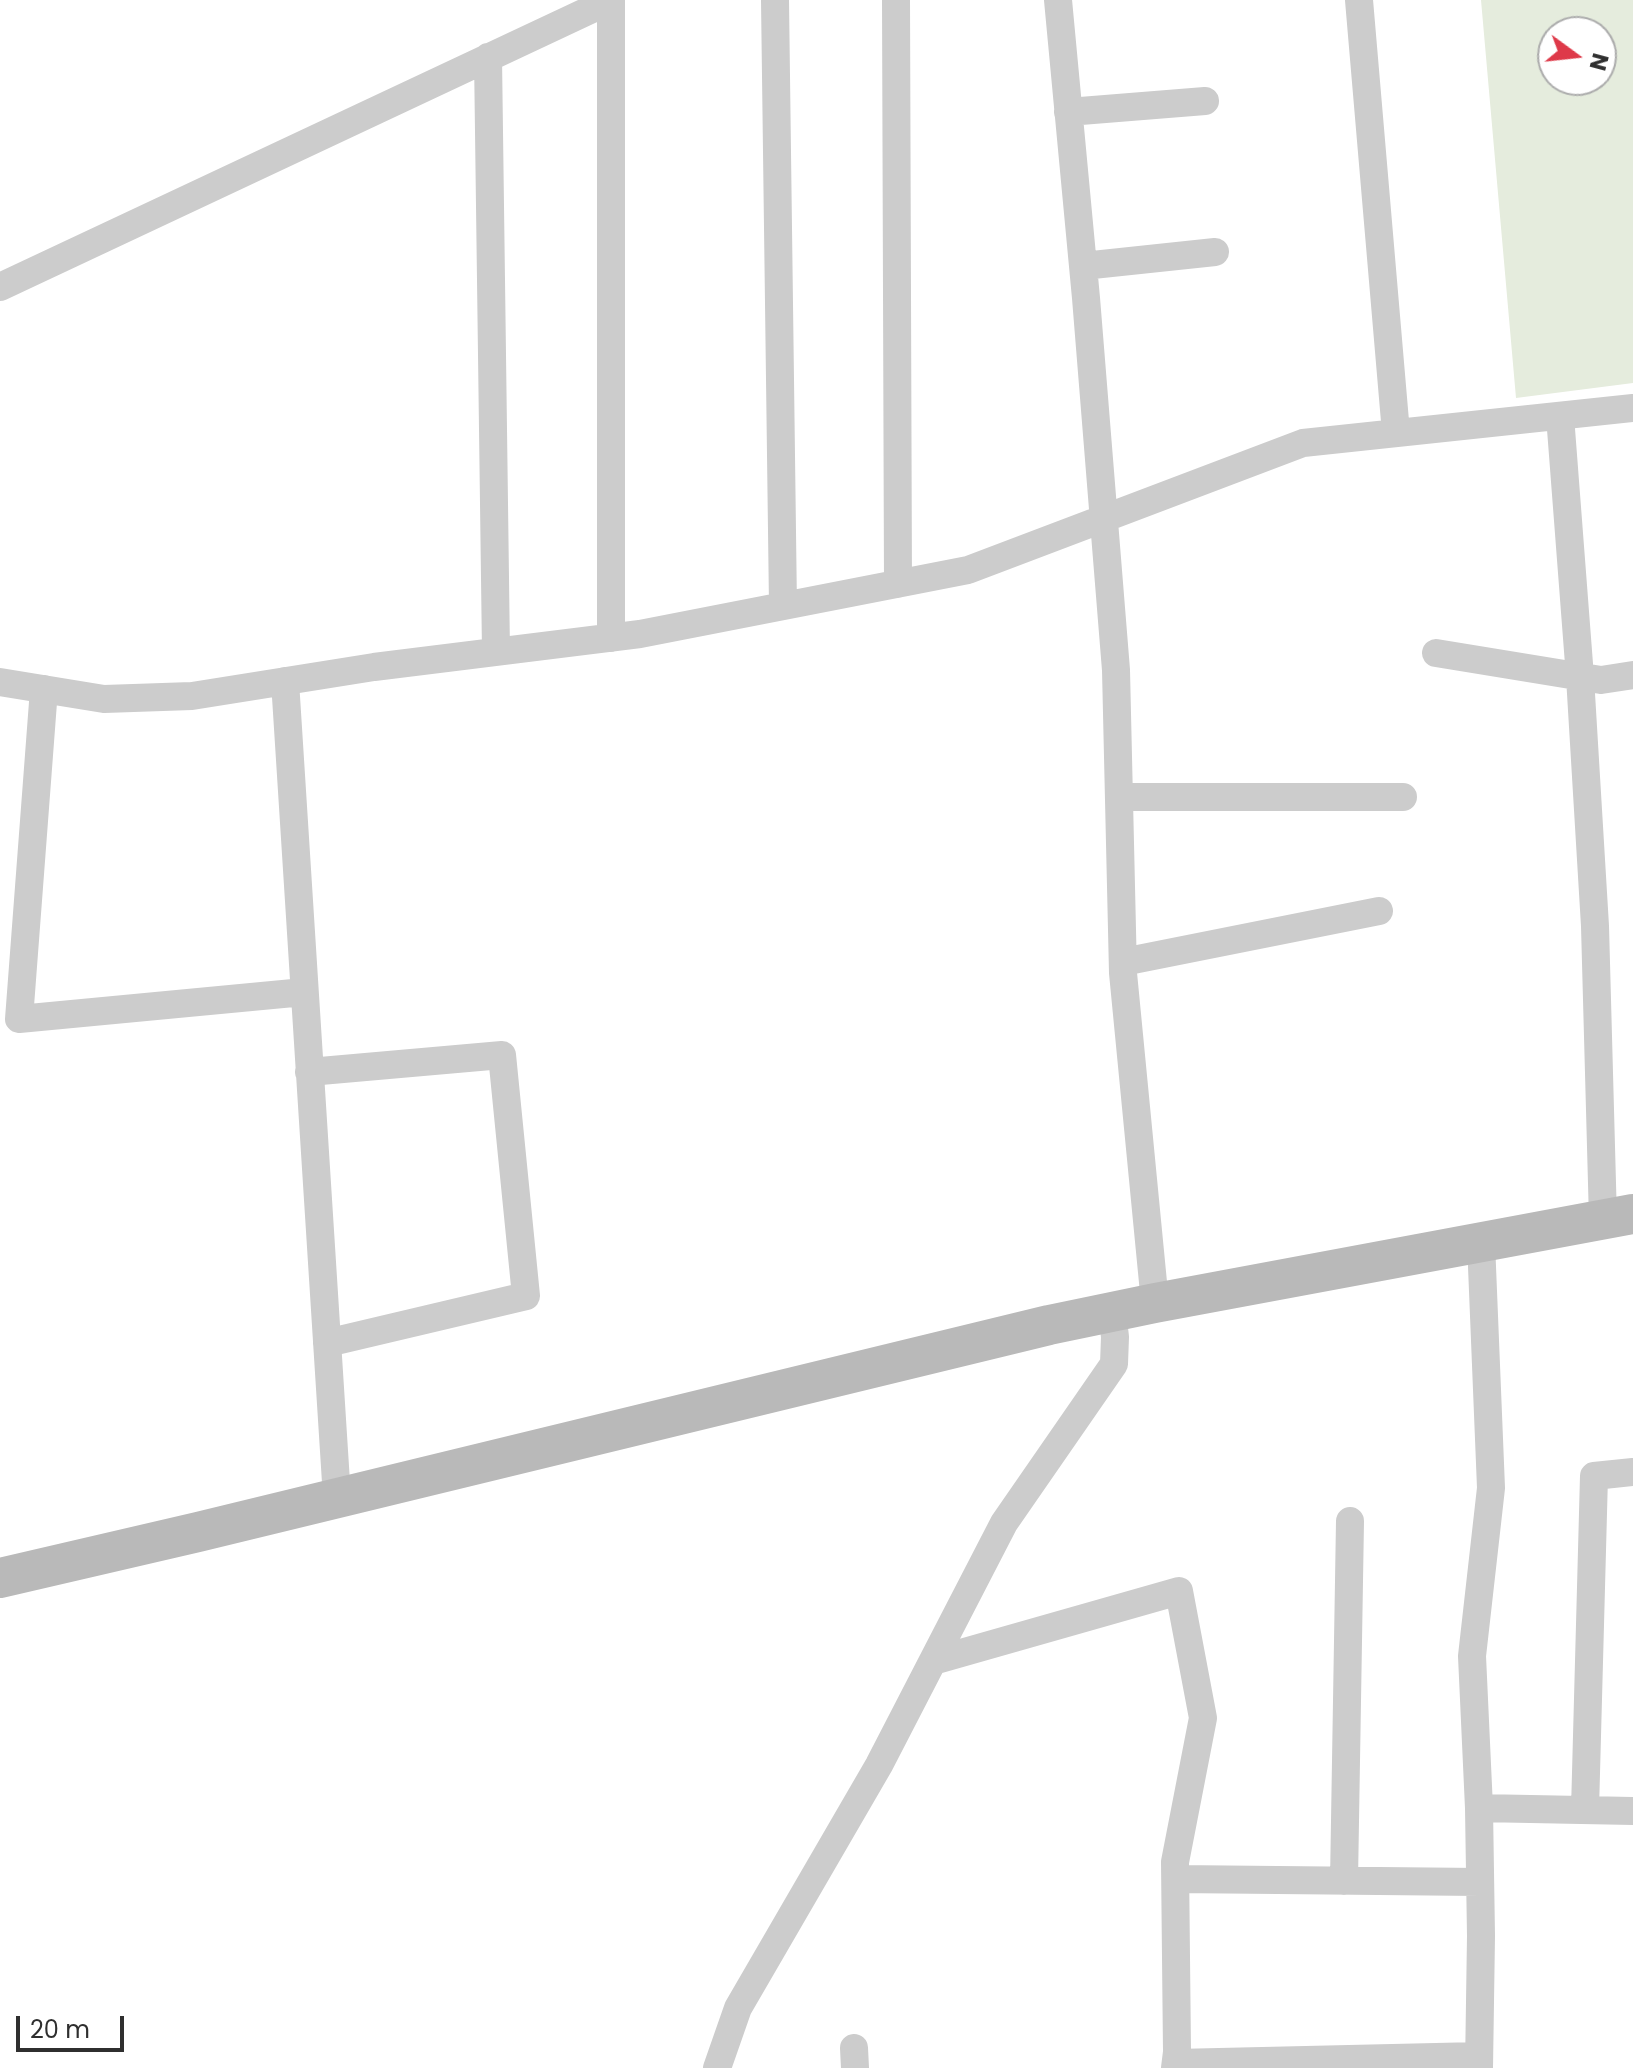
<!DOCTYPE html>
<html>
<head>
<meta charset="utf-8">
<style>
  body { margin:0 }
  #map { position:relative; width:1633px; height:2068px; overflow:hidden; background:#fff; font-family:Poppins,sans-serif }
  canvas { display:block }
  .north { position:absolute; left:1537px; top:16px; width:80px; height:80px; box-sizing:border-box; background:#fff; border:2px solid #acacac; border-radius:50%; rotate:105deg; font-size:22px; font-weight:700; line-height:32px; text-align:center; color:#2f2f2f }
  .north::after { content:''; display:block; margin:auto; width:28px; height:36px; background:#de3949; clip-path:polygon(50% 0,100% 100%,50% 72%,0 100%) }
  .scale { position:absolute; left:16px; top:2016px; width:108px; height:36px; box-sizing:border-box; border:4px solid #2f2f2f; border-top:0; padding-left:10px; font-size:24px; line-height:28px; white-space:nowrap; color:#2f2f2f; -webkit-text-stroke:6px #fff; paint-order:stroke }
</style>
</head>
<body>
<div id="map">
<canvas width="1633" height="2068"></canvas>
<div class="north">N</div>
<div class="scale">20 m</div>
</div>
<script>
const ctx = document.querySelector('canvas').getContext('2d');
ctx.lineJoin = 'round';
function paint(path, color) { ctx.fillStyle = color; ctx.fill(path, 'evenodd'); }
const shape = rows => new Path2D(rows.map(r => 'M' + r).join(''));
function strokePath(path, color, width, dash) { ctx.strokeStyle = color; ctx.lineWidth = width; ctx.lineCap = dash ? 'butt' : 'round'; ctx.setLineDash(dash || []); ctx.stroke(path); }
const green = shape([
  [1481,0,1633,0,1633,383,1516,398],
  [1553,32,1601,32,1601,80,1553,80]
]);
const street = shape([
  [611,0,611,638],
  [775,0,783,606],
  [896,0,898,584],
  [1058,0,1086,298,1116,670,1123,973,1155,1303],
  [1359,0,1396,433],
  [488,57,496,652],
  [1068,112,1205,101],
  [1083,266,1215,252],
  [0,287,611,0],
  [1560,416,1580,677,1595,926,1603,1220],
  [1436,653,1601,680,1633,675],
  [285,681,337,1498],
  [0,682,104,699,192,696,374,667,640,634,968,570,1303,443,1633,408],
  [44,689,19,1019,304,992],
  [1119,797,1403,797],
  [1123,962,1379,911],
  [309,1072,502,1055,526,1296,327,1343],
  [933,1661,1179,1591,1203,1718,1175,1862,1177,2052,1175,2068],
  [1479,1808,1472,1656,1491,1488,1481,1242],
  [1585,1810,1594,1476,1633,1472],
  [1176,1879,1480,1882],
  [1344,1881,1350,1521],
  [854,2048,855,2068],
  [1176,2063,1479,2056],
  [717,2068,738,2008,879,1765,1004,1523,1114,1364,1115,1337,1112,1311],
  [1479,2068,1481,1936,1479,1808,1633,1811]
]);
const secondary = shape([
  [0,1578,198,1532,1049,1325,1155,1303,1633,1214]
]);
paint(green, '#e5ecdd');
strokePath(street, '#ccc', 28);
strokePath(secondary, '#b9b9b9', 40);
</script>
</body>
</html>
